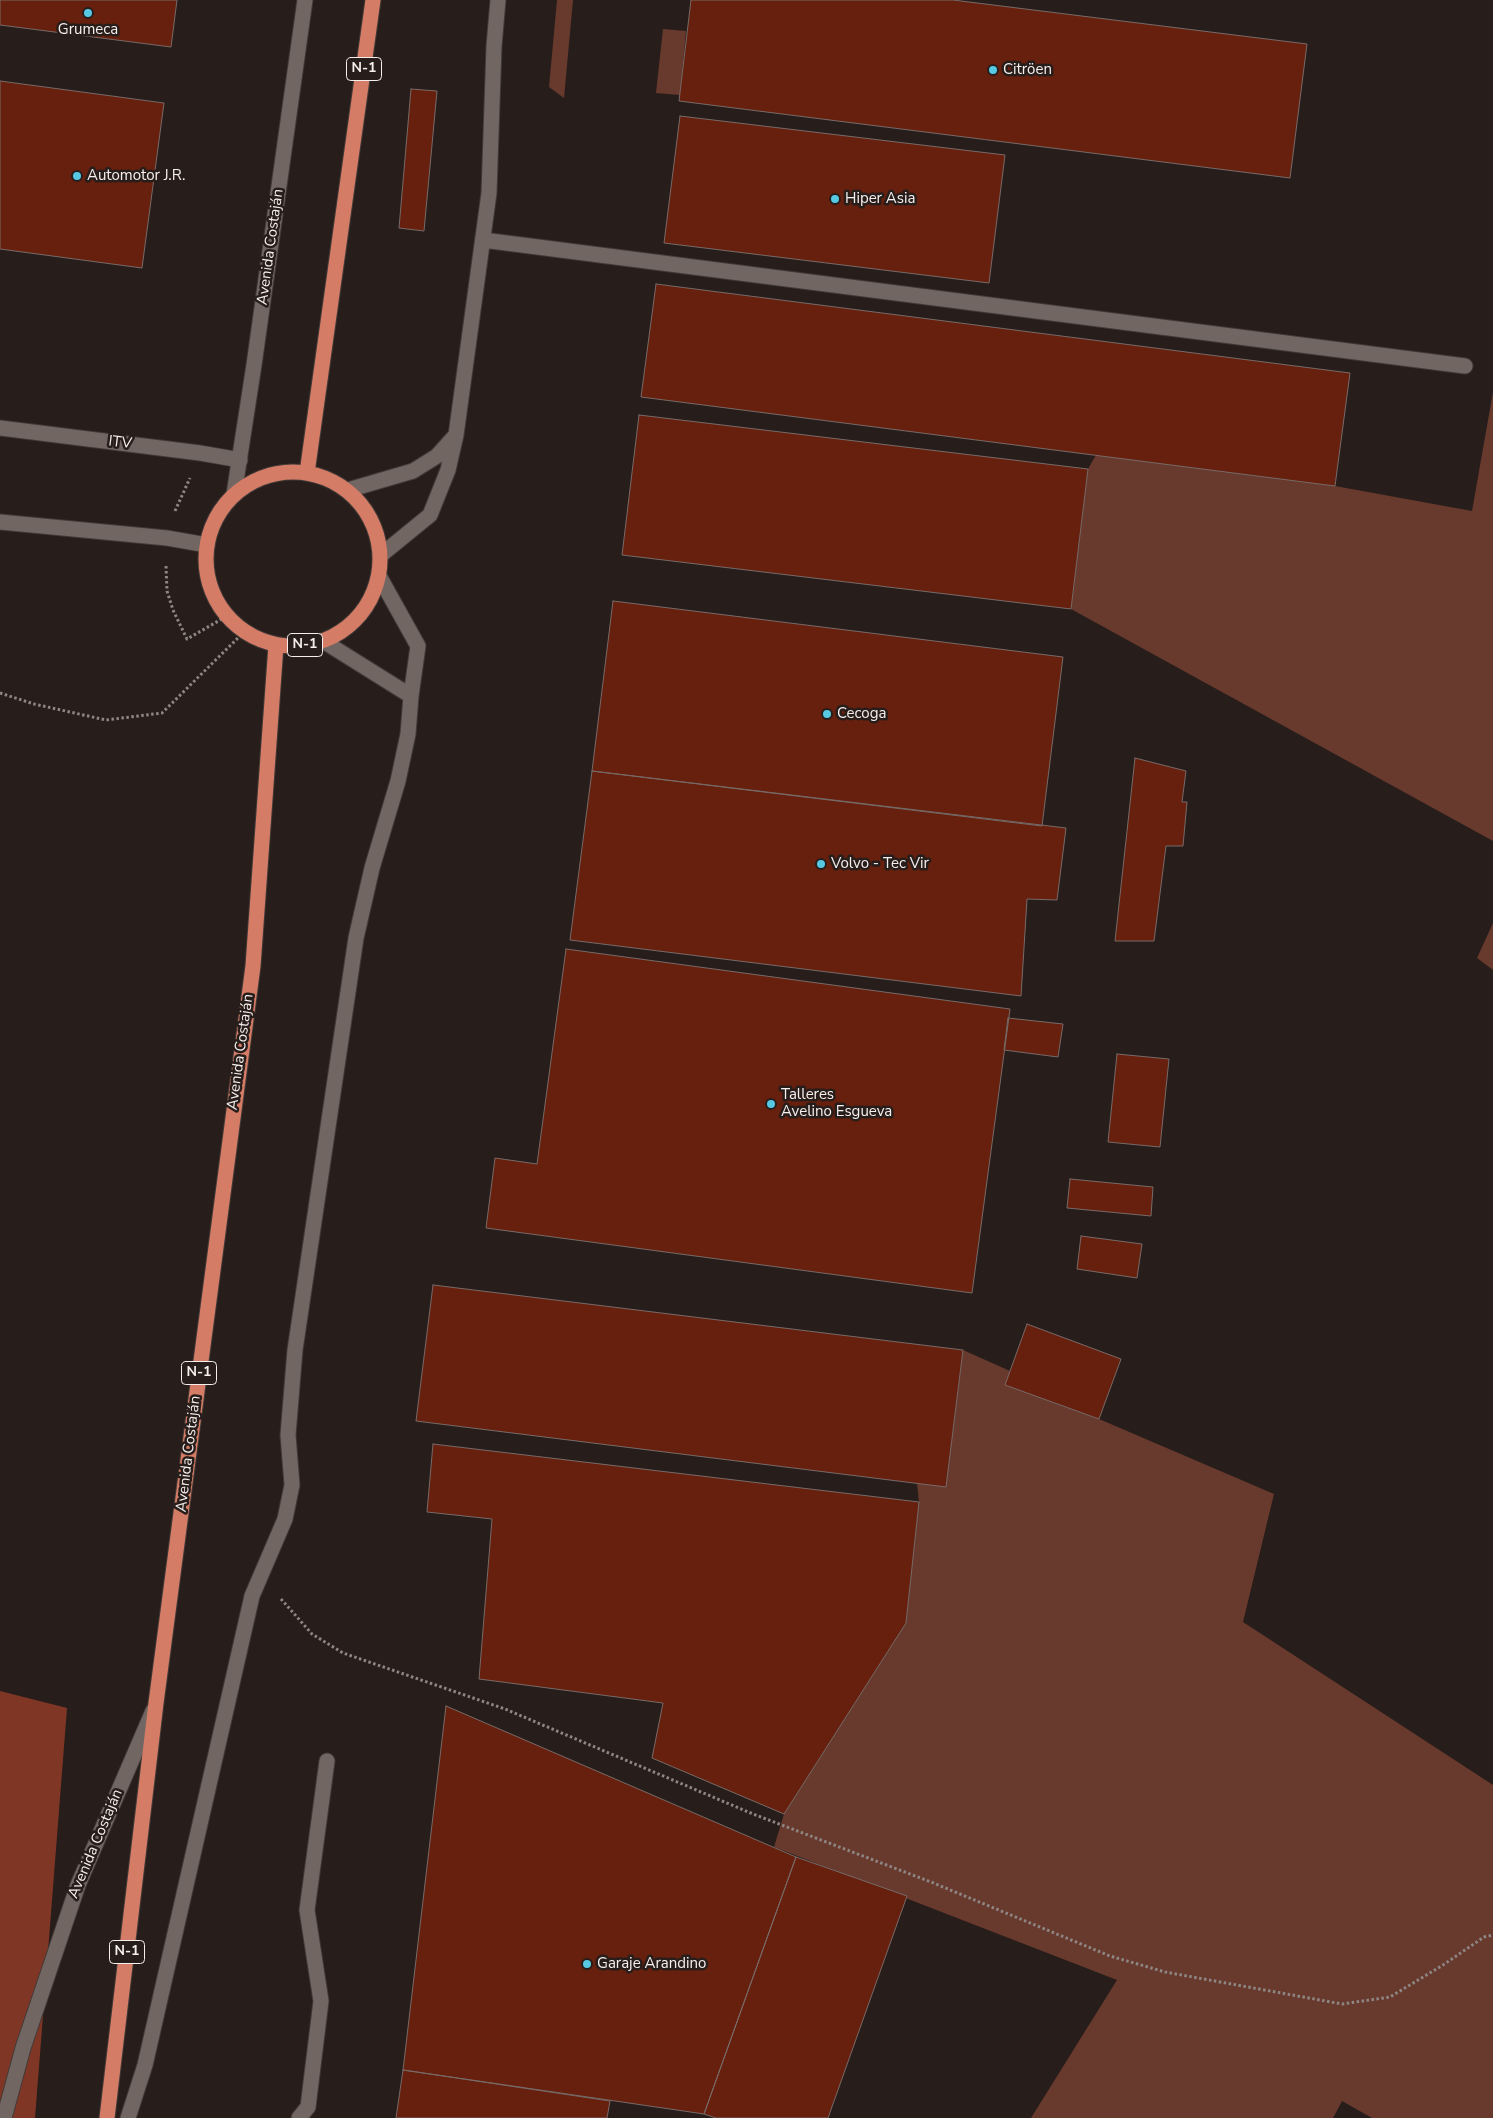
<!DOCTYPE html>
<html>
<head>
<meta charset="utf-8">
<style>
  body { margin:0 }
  canvas { display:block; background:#271d1a }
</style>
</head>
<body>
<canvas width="1493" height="2118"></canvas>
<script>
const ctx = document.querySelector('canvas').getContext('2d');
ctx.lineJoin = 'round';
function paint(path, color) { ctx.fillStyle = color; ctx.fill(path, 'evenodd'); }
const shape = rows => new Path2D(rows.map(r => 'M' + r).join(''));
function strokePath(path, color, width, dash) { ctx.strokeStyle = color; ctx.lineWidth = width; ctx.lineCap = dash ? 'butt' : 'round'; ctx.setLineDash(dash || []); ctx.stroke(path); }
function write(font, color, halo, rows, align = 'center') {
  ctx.font = font + ' "Nunito Sans",sans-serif'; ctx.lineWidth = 5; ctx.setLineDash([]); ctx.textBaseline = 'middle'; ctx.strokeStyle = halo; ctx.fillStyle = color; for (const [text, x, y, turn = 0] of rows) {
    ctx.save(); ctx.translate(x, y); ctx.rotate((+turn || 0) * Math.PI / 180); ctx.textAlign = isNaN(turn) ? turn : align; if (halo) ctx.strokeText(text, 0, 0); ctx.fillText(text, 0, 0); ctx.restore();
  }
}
const green = shape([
  [557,0,573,0,564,98,549,87],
  [663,29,686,31,680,95,656,93],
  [1493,392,1493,841,1071,609,1088,469,1096,455,1335,486,1472,511],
  [1493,923,1493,970,1477,958],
  [963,1350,1010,1371,1006,1385,1099,1419,1274,1494,1243,1622,1493,1785,1493,2118,1372,2118,1342,2101,1333,2118,1031,2118,1117,1980,774,1847,784,1814,906,1623,919,1502,917,1483,946,1486]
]);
const forest = shape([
  [0,1691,67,1708,35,2118,0,2118]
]);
const building = shape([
  [0,0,177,0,171,47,0,25,0,0],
  [691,0,953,0,1307,44,1290,178,679,101,691,0],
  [0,81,164,103,142,268,0,249,0,81],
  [411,89,437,91,424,231,399,228,411,89],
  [680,116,1005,155,989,283,664,243,680,116],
  [656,284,1350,373,1335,486,641,397,656,284],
  [639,415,1088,469,1071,609,622,555,639,415],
  [613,601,1063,657,1042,826,592,771,613,601],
  [1135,758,1186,771,1182,802,1187,802,1183,846,1166,846,1154,941,1115,941,1135,758],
  [592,771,1066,828,1057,900,1027,899,1021,996,570,940,592,771],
  [566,949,1010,1009,972,1293,486,1228,495,1158,537,1164,566,949],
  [1008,1018,1063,1024,1058,1057,1004,1050,1008,1018],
  [1117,1054,1169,1059,1160,1147,1108,1142,1117,1054],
  [1070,1179,1153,1187,1151,1216,1067,1208,1070,1179],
  [1081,1236,1142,1244,1137,1278,1077,1269,1081,1236],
  [433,1285,963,1350,946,1487,416,1421,433,1285],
  [1027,1324,1121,1359,1099,1419,1005,1385,1027,1324],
  [433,1444,919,1502,906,1623,784,1814,652,1758,663,1703,479,1679,492,1519,427,1512,433,1444],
  [446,1706,796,1857,704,2114,403,2070,446,1706],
  [796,1857,907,1896,828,2118,716,2118,704,2114,796,1857],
  [403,2070,610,2101,607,2118,396,2118,403,2070]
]);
const path = shape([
  [175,511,190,478],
  [166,566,167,591,173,610,187,639,227,616],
  [0,693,34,704,106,720,162,713,244,632],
  [281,1599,312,1634,343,1653,505,1709,753,1814,931,1882,1110,1956,1165,1972,1342,2004,1390,1997,1443,1965,1484,1937,1493,1935]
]);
const service = shape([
  [483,240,1465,366],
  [0,428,200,453,240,460],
  [348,490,413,471,437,456,455,436],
  [0,522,167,538,207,545],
  [381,555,430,515,448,470,456,435,489,193,494,46,498,0],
  [323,641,411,696],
  [4,2118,23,2048,78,1885,153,1711],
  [128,2118,145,2065,252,1596,285,1519,292,1485,288,1435,295,1350,356,938,372,868,398,781,408,734,411,696,418,646,379,576],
  [299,2118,308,2107,321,2001,307,1910,327,1761]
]);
const tertiary = shape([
  [234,494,254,365,305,0]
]);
const trunk = shape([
  '206 559a87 87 0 1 1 174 0a87 87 0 1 1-174 0Z',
  [307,473,373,0],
  [107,2118,156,1703,253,966,276,645]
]);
const markers = [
  [88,13,5,"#57c9e2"],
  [993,70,5,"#57c9e2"],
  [77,176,5,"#57c9e2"],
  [835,199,5,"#57c9e2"],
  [827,714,5,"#57c9e2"],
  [821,864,5,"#57c9e2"],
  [771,1104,5,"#57c9e2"],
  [587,1964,5,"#57c9e2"]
];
const shields = [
  [364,69,35],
  [305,645,35],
  [199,1373,35],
  [127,1952,35]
];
const shieldNames = [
  ["N-1",364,69],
  ["N-1",305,645],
  ["N-1",199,1373],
  ["N-1",127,1952]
];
const poiNames = [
  ["Grumeca",88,30,"center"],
  ["Citröen",1003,70],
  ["Automotor J.R.",87,176],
  ["Hiper Asia",845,199],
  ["Cecoga",837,714],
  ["Volvo - Tec Vir",831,864],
  ["Talleres",781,1095],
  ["Avelino Esgueva",781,1112],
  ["Garaje Arandino",597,1964]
];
const streetNames = [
  ["Avenida Costaján",271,247,-82],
  ["ITV",120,443,7],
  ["Avenida Costaján",241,1052,-82],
  ["Avenida Costaján",189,1454,-83],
  ["Avenida Costaján",96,1844,-67]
];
paint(green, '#68392d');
paint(forest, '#803625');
paint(building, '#68200e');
strokePath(building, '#776a67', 1);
strokePath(service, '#423a38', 17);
strokePath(tertiary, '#423a38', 17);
strokePath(trunk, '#423a38', 17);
strokePath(path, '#8e8683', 3, [2.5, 2.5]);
strokePath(service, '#726663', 15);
strokePath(tertiary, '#726663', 15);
strokePath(trunk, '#d57c66', 15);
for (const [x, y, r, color] of markers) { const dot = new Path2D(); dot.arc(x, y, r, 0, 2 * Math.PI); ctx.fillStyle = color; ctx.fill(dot); strokePath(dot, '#271d1a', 2); }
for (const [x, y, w] of shields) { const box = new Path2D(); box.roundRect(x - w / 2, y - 11.5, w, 23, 4); ctx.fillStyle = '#271d1a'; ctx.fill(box); strokePath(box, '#f6efed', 1); }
write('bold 14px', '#f6efed', null, shieldNames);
write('15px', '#f6efed', '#271d1a', poiNames, 'left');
write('15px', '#f6efed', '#271d1a', streetNames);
</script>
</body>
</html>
